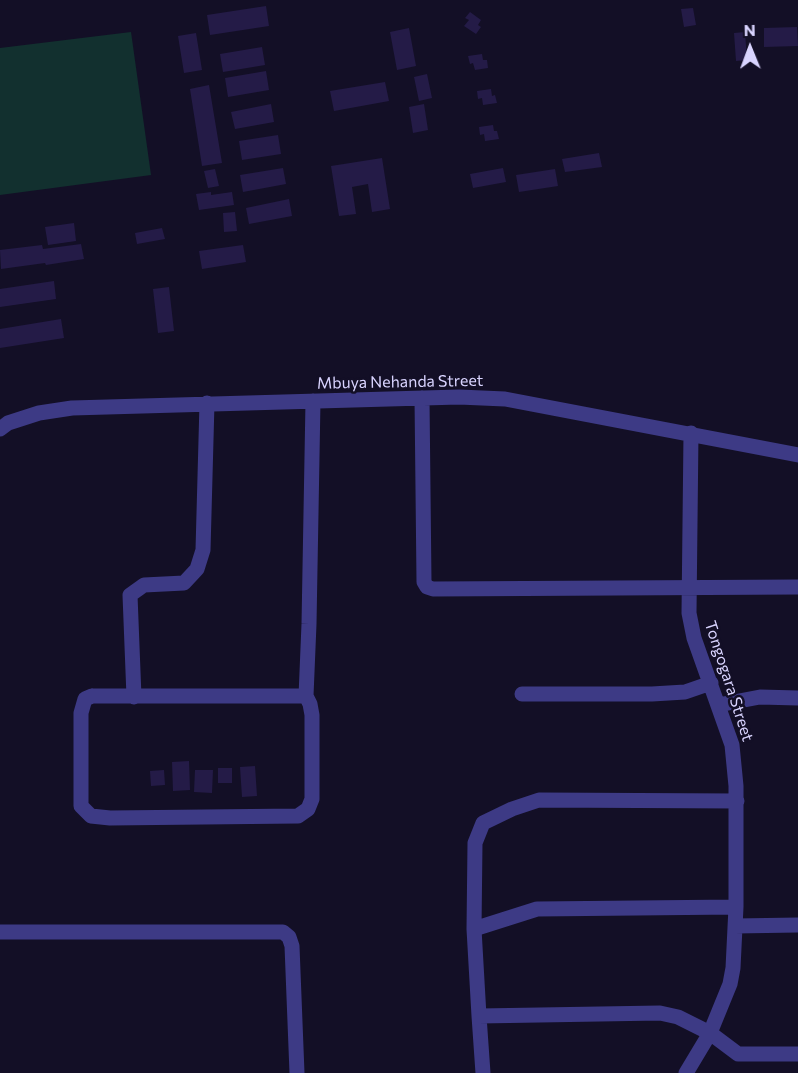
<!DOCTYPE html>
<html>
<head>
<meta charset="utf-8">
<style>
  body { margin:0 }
  #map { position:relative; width:798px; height:1073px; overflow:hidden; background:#130f26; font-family:Commissioner,sans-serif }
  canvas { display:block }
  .north { position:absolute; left:720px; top:18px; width:60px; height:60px; -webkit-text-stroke:4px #130f26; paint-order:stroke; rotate:359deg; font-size:16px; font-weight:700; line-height:24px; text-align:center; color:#d9d4ff }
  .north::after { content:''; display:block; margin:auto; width:21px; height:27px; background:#d9d4ff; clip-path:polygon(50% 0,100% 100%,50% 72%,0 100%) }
</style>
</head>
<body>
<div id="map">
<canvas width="798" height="1073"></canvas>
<div class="north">N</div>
</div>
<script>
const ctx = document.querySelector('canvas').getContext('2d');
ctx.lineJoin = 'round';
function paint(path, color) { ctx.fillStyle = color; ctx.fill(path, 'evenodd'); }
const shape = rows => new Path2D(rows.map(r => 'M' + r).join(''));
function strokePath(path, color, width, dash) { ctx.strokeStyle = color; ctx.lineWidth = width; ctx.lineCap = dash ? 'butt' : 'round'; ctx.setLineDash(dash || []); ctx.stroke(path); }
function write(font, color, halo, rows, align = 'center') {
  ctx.font = font + ' Commissioner,sans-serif'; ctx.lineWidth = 5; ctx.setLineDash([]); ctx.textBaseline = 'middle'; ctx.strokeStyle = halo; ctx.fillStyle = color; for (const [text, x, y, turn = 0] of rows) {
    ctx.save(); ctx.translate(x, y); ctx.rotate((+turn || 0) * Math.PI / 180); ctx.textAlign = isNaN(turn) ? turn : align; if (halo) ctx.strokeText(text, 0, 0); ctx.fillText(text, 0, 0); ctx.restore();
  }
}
const green = shape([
  [131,32,151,175,0,195,0,48]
]);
const building = shape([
  [266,6,269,26,210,35,207,15],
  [693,8,696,25,684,27,681,9],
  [470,12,481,20,478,25,481,27,476,34,464,26,469,20,465,18],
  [797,27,798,46,764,47,764,28],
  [409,28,416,66,397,70,390,32],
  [745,32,747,60,736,61,734,33],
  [196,33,202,70,184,73,178,36],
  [262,47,265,65,223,72,220,54],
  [482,54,483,60,487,60,488,68,475,70,473,63,470,64,468,56],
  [266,71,269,90,228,97,225,78],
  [427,74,432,98,419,101,414,77],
  [385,82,389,101,334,111,330,91],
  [209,85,222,163,202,166,190,89],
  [491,89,492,96,495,95,497,103,483,105,482,98,478,99,477,91],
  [271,104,274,122,235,129,231,112],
  [424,104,428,130,413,133,409,107],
  [493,125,494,131,497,131,499,139,485,141,484,134,480,135,479,127],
  [278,135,281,154,242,160,239,141],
  [599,153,602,167,565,172,562,159],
  [382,158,390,209,372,212,368,184,352,187,356,214,339,216,331,166],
  [283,168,286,184,243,192,240,175],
  [503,168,506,182,473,188,470,174],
  [215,169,219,186,208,188,204,171],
  [555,169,558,186,519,192,516,175],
  [211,192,211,195,232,192,234,205,199,210,196,194],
  [289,199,292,216,249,224,246,208],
  [235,212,237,231,224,232,223,213],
  [74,223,76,241,48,245,45,227],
  [162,228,165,239,137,244,135,233],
  [81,244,84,259,46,265,45,263,1,269,0,250,42,245,43,249],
  [243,245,246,262,202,269,199,251],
  [54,281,56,299,0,307,0,289],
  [169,287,174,331,158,333,153,289],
  [61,319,64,338,0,348,0,329],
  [189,761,190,790,173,791,172,762],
  [255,766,257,796,242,797,240,767],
  [218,768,232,768,232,783,218,783],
  [164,770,165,785,151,786,150,771],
  [195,770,213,770,212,793,194,792]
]);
const minor = shape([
  [422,398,424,582,427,587,433,589,798,587],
  [0,429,8,423,39,413,72,408,459,397,505,399,798,455],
  [522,694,652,694,685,692,711,683],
  [92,696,306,696,310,704,312,715,312,799,308,809,298,816,110,818,91,816,81,806,81,713,85,699,92,696],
  [306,696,309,624,313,401],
  [134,697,130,595,144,585,184,583,197,569,203,550,207,403],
  [718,705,760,697,798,698],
  [735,926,798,925],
  [474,929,475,843,483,823,512,809,539,800,737,801],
  [0,932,283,932,289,937,292,946,297,1073],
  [479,1016,474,929,537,909,736,907],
  [483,1073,479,1016,660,1013,678,1017,710,1033,738,1054,798,1054],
  [686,1073,710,1033,730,984,733,968,736,907,736,786,732,745,694,638,689,613,691,433]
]);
const streetNames = [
  ["Mbuya Nehanda Street",400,382,-1],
  ["Tongogara Street",729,681,72]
];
paint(green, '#12302f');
paint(building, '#241b47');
strokePath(minor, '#3d3a85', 15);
write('16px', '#d9d4ff', '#130f26', streetNames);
</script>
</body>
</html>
